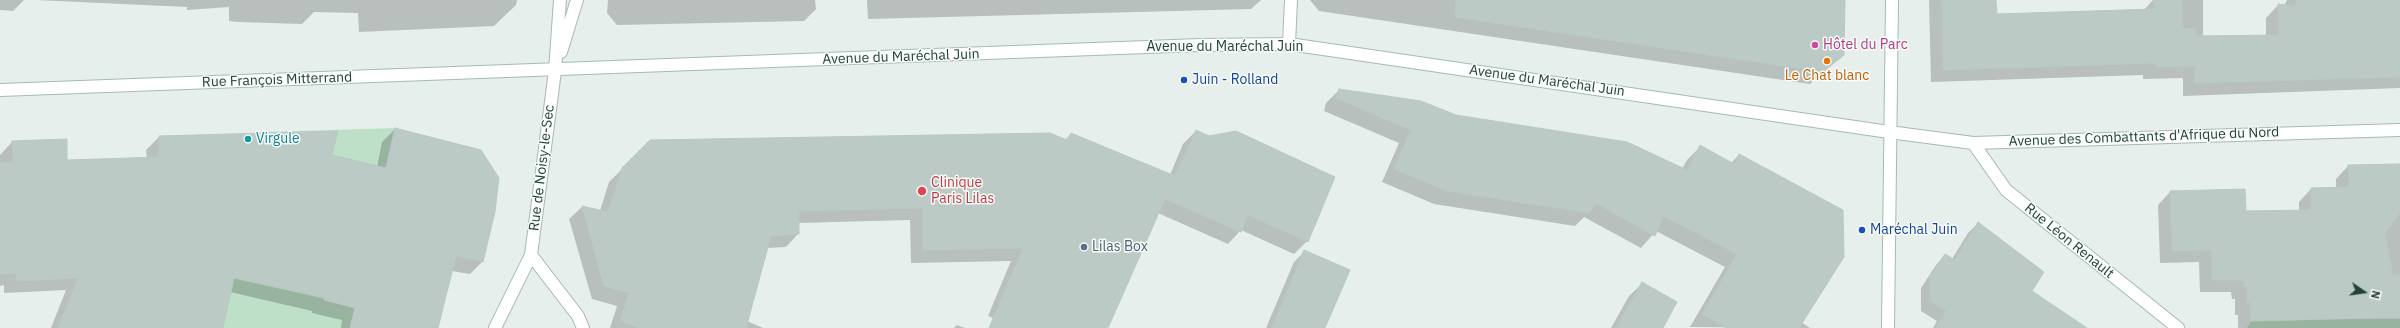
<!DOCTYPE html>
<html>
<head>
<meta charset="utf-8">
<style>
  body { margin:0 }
  #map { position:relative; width:2400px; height:328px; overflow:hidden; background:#e6efeb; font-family:"IBM Plex Sans",sans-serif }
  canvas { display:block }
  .north { position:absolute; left:2344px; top:272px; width:40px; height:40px; -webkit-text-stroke:3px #f7fbf9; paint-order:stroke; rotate:103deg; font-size:11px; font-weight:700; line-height:16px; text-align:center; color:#24423a }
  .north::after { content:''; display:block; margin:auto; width:14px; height:18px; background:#24423a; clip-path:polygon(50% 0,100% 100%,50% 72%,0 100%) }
</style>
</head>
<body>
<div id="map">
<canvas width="2400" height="328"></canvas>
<div class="north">N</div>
</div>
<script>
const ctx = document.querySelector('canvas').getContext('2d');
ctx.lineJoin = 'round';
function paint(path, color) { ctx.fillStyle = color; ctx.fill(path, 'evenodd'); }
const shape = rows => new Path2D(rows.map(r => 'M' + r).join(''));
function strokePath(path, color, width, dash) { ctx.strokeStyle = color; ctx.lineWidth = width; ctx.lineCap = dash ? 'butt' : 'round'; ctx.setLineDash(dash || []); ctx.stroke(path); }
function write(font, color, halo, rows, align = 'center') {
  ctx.font = font + ' "IBM Plex Sans",sans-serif'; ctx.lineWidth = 3; ctx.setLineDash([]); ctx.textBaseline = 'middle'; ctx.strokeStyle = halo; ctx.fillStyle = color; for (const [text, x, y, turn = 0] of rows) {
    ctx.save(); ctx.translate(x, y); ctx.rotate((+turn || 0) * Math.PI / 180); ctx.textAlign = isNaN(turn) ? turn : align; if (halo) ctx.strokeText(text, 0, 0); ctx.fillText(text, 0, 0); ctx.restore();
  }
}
const green = shape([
  [395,128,350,328,223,328,266,132],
  [2355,319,2400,319,2400,328,2247,328,2251,321]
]);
const shadow = shape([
  [0,0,24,0,13,11,0,10],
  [36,0,517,0,516,5,494,26,359,32,358,13,314,12,302,24,239,22,229,21,229,7,187,10,187,7],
  [608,0,815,0,816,9,804,21,617,25,607,13],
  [867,0,1261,0,1251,9,868,19],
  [1310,0,1843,0,1843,55,1810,84,1319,11],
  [1929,0,1995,0,1996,15,2143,11,2153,0,2203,0,2203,36,2266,36,2266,18,2278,5,2284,6,2287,0,2400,0,2400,88,2183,96,2183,78,2143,79,2143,75,1931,82],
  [1339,90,1682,169,1687,160,1700,147,1731,163,1739,155,1801,322,1810,328,1690,327,1725,267,1656,231,1641,248,1584,217,1575,226,1434,204,1382,182,1399,143,1324,111,1326,103],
  [395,129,483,261,470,274,452,271,437,328,341,328,342,320,312,313,312,311,230,292,222,328,51,328,66,290,4,293,4,285,0,286,0,155,12,142,66,161,147,159,146,150,159,137,337,132,331,156,377,167,382,142],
  [1196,131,1307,241,1294,254,1241,230,1228,244,1158,213,1107,328,1017,328,988,316,1011,261,911,263,910,220,798,223,798,234,786,247,766,248,747,321,763,328,610,328,617,306,592,299,569,219,582,207,600,211,609,182,651,141,1065,140,1071,134,1170,175,1183,144],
  [2400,165,2400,328,2238,328,2238,315,2235,315,2235,299,2232,299,2231,292,2200,292,2199,262,2160,263,2158,205,2170,192,2245,212,2299,212,2299,202,2311,189,2336,188,2336,179,2348,166],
  [1978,223,2031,292,2085,328,1933,328,1937,321,1921,311,1921,288,1936,265,1945,255,1952,259,1968,233],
  [1305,251,1324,328,1266,328,1294,262],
  [1642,284,1662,328,1611,328,1629,296],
  [957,325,965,328,954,328]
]);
const building = shape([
  [1456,0,1845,0,1844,55,1823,72,1455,17,1456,0],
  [1942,0,1996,0,1997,14,2154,9,2154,0,2182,0,2183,29,2196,29,2196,36,2279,35,2278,4,2296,6,2296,0,2400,0,2400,77,2195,83,2195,66,2156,67,2155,63,1943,70,1942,0],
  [1339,89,1421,101,1456,115,1627,142,1687,170,1700,145,1734,164,1739,154,1843,210,1844,257,1799,328,1726,328,1702,314,1737,254,1663,216,1655,236,1595,203,1589,213,1447,191,1394,169,1411,130,1336,98,1339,89],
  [395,128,481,150,499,178,495,212,483,262,456,256,438,328,350,328,355,308,324,300,324,298,234,278,223,328,58,328,78,278,17,281,16,273,0,274,0,163,13,162,12,141,67,139,67,160,159,157,159,136,338,131,332,155,386,168,395,128],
  [1196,130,1209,136,1236,131,1335,177,1308,242,1248,215,1241,232,1165,199,1108,328,989,328,1023,248,923,250,923,208,799,211,799,234,771,236,746,328,639,328,620,321,629,293,604,286,582,206,608,212,622,168,650,140,1050,133,1067,140,1071,133,1175,176,1196,130],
  [2400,164,2400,213,2385,233,2393,275,2400,274,2400,317,2251,321,2250,302,2247,303,2247,286,2244,287,2244,280,2212,280,2211,250,2172,251,2170,191,2245,189,2246,211,2311,210,2311,188,2349,187,2348,165,2400,164],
  [1978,222,2044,272,2032,291,2087,328,1936,328,1946,311,1930,301,1930,277,1945,254,1955,260,1978,222],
  [1304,250,1350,270,1325,328,1272,328,1304,250],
  [1642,282,1677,302,1663,328,1616,328,1642,282]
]);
const street = shape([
  [1289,44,1291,0],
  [561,52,577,0],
  [1889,132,1973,143,2400,130],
  [1973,143,2006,190,2178,328],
  [531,255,578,316,583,328],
  [495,328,531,255,555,71,560,0]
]);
const secondary = shape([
  [0,90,1200,45,1289,44,1889,132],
  [1888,328,1892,0]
]);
const markers = [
  [1815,45,4,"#d1479c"],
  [1827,61,4,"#e8710a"],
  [1184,80,4,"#1a4fb4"],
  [248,139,4,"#0f9aa8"],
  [922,191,5,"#e0444e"],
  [1862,230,4,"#1a4fb4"],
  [1084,247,4,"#5c6f8a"]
];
const hotelNames = [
  ["Hôtel du Parc",1823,45]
];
const streetNames = [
  ["Avenue du Maréchal Juin",1225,47],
  ["Avenue du Maréchal Juin",901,57,-2],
  ["Rue François Mitterrand",277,80,-2],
  ["Avenue du Maréchal Juin",1547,81,8],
  ["Avenue des Combattants d'Afrique du Nord",2144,137,-2],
  ["Rue de Noisy-le-Sec",542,168,-83],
  ["Rue Léon Renault",2069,241,39]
];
const foodNames = [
  ["Le Chat blanc",1827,76]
];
const transitNames = [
  ["Juin - Rolland",1192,80],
  ["Maréchal Juin",1870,230]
];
const cultureNames = [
  ["Virgule",256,139]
];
const healthNames = [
  ["Clinique",931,183],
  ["Paris Lilas",931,199]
];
const serviceNames = [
  ["Lilas Box",1092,247]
];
paint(green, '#bfe0c8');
paint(shadow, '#0003');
paint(building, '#bbcac4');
strokePath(building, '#b8c9c2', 1);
strokePath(street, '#a8b8b2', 14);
strokePath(secondary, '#a4bbb3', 14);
strokePath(street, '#fff', 12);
strokePath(secondary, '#fff', 12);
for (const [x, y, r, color] of markers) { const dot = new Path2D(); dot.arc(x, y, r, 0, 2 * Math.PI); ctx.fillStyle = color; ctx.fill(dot); strokePath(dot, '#f7fbf9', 1.5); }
write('14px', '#b23c85', '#f7fbf9', hotelNames, 'left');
write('14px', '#24423a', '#f7fbf9', streetNames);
write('14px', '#c56008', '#f7fbf9', foodNames);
write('14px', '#164399', '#f7fbf9', transitNames, 'left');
write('14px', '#0d838f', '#f7fbf9', cultureNames, 'left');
write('14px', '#be3a42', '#f7fbf9', healthNames, 'left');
write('14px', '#4e5e75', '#f7fbf9', serviceNames, 'left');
</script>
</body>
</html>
